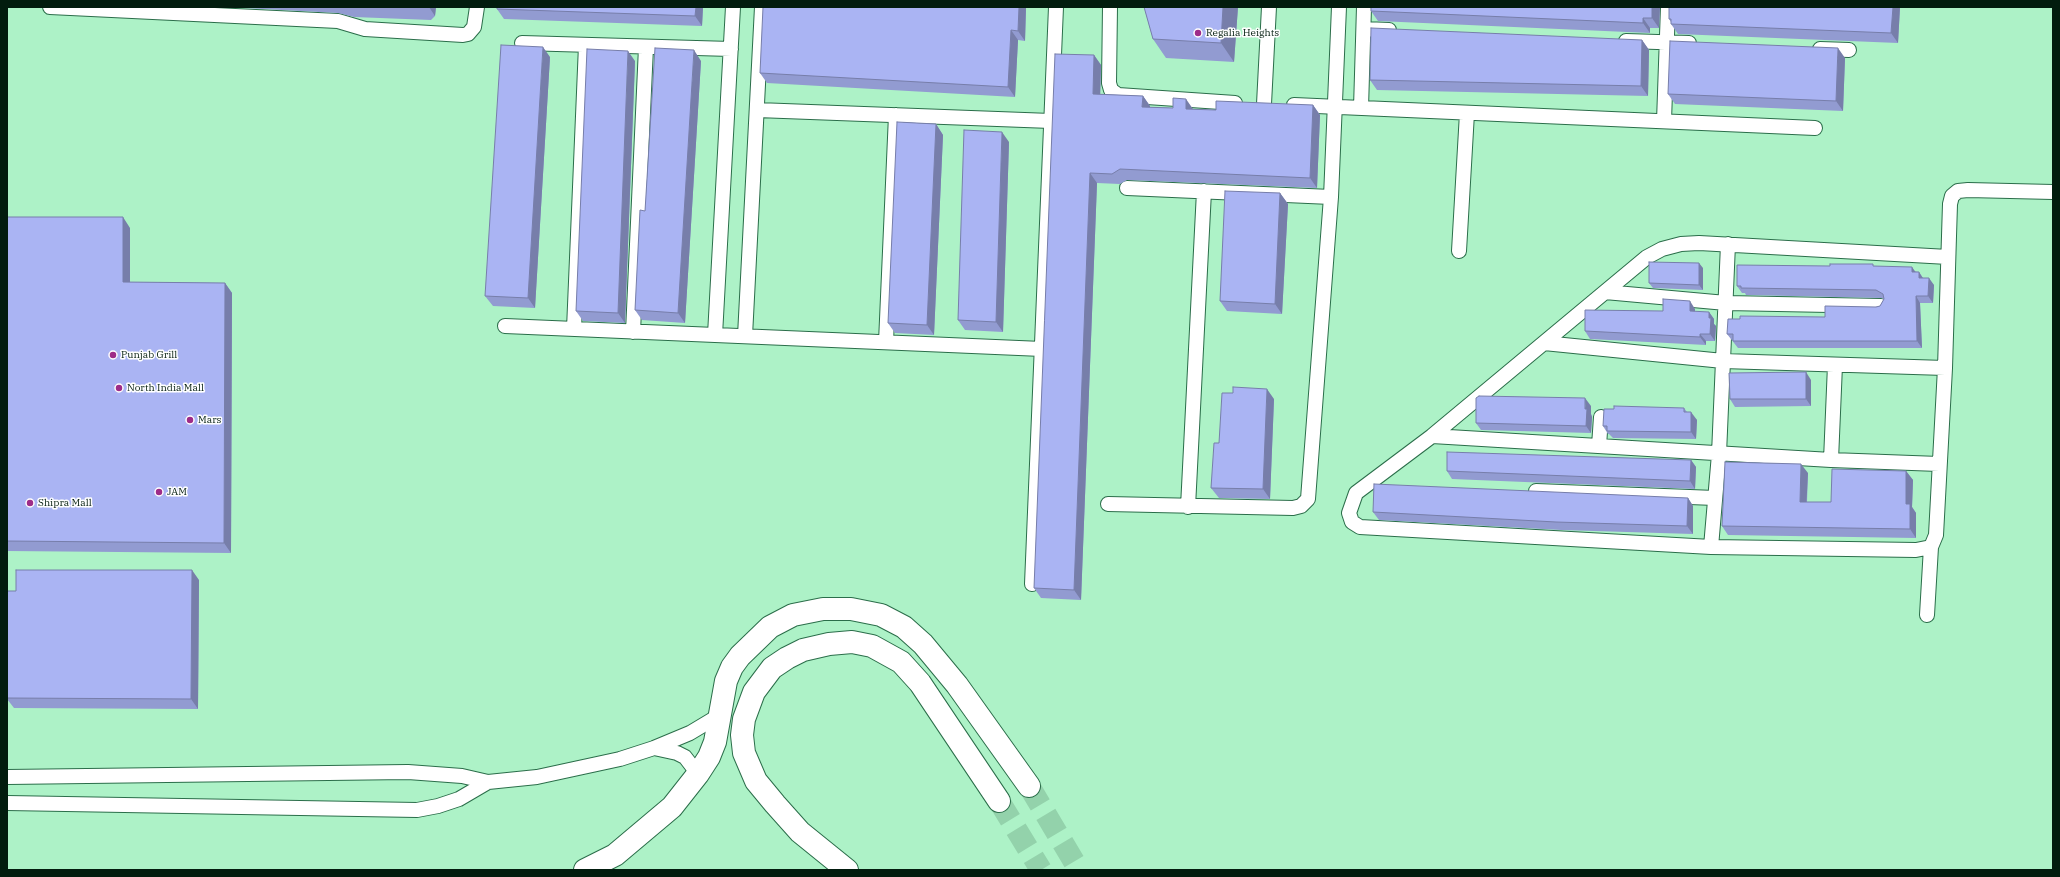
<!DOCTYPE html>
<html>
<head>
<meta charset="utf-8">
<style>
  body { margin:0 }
  #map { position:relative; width:2060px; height:877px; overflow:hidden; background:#adf2c7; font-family:"IBM Plex Serif",serif }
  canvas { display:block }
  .frame { position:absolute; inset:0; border:8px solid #021c0e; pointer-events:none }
</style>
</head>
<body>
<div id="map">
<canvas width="2060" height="877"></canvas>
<div class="frame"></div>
</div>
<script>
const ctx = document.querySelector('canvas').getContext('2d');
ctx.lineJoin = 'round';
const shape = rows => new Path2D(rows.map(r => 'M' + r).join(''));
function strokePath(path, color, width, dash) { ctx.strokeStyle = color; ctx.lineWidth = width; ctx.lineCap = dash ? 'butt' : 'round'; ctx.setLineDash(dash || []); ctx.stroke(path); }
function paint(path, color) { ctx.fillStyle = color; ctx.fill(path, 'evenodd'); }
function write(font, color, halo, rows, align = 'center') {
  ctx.font = font + ' "IBM Plex Serif",serif'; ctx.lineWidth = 3; ctx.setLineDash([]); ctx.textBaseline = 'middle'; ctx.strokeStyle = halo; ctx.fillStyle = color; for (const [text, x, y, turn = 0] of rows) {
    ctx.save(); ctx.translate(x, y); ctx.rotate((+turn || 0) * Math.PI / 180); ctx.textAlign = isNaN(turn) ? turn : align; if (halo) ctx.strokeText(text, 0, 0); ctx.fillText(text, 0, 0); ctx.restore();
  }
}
const highwayTunnel = shape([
  [1029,786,1079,870],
  [999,801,1041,870]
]);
const street = shape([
  [50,7,338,21,365,29,463,35,468,34,474,27,477,7],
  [1110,7,1109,83,1111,90,1118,95,1235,103],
  [1364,29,1389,30],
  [1626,41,1689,43],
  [522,43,731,49],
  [1820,49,1849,50],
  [1264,104,1269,7],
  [1294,105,1815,128],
  [1361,108,1364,7],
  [757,110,1051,121],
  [1664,121,1668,7],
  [1127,188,1331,197],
  [1459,251,1467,113],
  [1948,257,1699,243,1681,244,1662,249,1647,257,1432,436,1356,493,1349,513,1352,522,1360,527,1711,547,1916,550,1931,547,1936,535,1945,368,1949,236,1950,204,1952,196,1958,191,1968,190,2053,192],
  [1605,292,1726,303,1881,306],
  [505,326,1042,349],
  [574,329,586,45],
  [633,332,646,47],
  [715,335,733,7],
  [745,336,762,7],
  [886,342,896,115],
  [1544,343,1723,361,1945,368],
  [1432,436,1831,460,1939,464],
  [1599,446,1601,417],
  [1831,460,1835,365],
  [1536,491,1715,498],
  [1108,504,1293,508,1301,506,1308,499,1331,197,1339,7],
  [1188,507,1204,191],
  [1711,547,1719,454,1728,244],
  [1032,584,1056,7],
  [1927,615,1931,547],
  [654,748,677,753,685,757,698,774],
  [7,777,408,772,462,776,488,782,537,777,620,759,654,748,690,733,720,715],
  [7,803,417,810,438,806,459,799,488,782]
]);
const highway = shape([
  [585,870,615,855,672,807,698,774,709,757,715,742,726,681,732,667,740,656,770,627,793,615,823,609,851,609,881,615,904,627,923,644,957,685,1029,786],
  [847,870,800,832,775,804,756,781,744,753,742,735,744,719,754,692,772,668,787,658,803,650,829,644,852,642,872,646,901,662,920,683,999,801]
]);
const wall = shape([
  [225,7,436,7,435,16,431,20,354,17,338,13],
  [703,7,702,26,504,19,497,9],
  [1026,7,1025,41,1018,40,1015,97,767,83,760,73],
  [1144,7,1238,7,1234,62,1166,58,1153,39],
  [1370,7,1660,7,1659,28,1650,28,1650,33,1378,21,1371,11,1371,9],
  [1900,7,1898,43,1678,34,1671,24,1671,22,1669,19],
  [1642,40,1649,50,1648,96,1377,90,1370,80],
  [1094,55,1101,65,1100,94,1143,96,1150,106,1150,107,1216,110,1313,105,1320,115,1317,188,1127,180,1120,184,1097,183,1081,600,1041,598,1034,588],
  [550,57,535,308,493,306,485,296],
  [1845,58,1843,111,1675,104,1668,94],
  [635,61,625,323,583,321,576,311],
  [701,61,685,323,642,320,635,310,645,211],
  [936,124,943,135,934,335,895,333,888,323],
  [1009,142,1003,332,965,330,958,320],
  [1280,193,1288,204,1282,314,1227,311,1220,301],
  [7,217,130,228,130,282,225,283,232,293,231,553,7,551],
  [1830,266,1874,266,1919,272,1923,278,1934,285,1933,303,1920,303,1922,348,1738,348,1727,334,1825,317,1880,306,1884,299,1881,298,1746,295,1745,293,1742,293,1737,286],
  [1703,268,1703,290,1653,288,1649,283],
  [1695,309,1695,312,1709,312,1714,319,1714,324,1716,326,1715,341,1706,341,1706,345,1590,339,1585,331,1663,311],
  [1811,380,1811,406,1735,407,1730,399],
  [1274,399,1270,499,1219,498,1211,488,1219,443],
  [1591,406,1591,414,1592,417,1591,433,1481,430,1476,423],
  [1684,408,1687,412,1697,420,1696,439,1613,438,1609,434,1608,434,1603,426],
  [1691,460,1696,467,1695,489,1452,479,1447,471],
  [1906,471,1913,480,1912,507,1916,513,1916,538,1728,535,1722,526,1808,473,1807,502,1831,502],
  [1688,498,1693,506,1693,534,1561,530,1379,520,1373,512],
  [199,580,198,709,14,708,7,699,16,591]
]);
const shadedWall = shape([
  [429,7,436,7,435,16],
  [696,7,703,7,702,26,695,16],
  [1019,7,1026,7,1025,41,1018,31],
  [1223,7,1238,7,1234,62,1221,43],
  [1652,7,1660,7,1659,28,1652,18],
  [1893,7,1900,7,1898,43,1891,33],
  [1643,18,1650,28,1650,33,1643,23],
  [1011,30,1018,40,1015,97,1008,87],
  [1642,40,1649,50,1648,96,1641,86],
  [543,47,550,57,535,308,528,298],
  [1838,48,1845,58,1843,111,1836,101],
  [694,50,701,61,685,323,678,313],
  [628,51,635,61,625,323,618,313],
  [1094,55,1101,65,1100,104,1093,94],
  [1143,96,1150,106,1149,117,1142,107],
  [1186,99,1193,109,1186,109],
  [1313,105,1320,115,1317,188,1310,178],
  [936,124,943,135,934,335,927,325],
  [1002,132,1009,142,1003,332,996,322],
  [1090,173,1097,183,1081,600,1074,590],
  [1280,193,1288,204,1282,314,1275,304],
  [123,217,130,228,130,292,123,282],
  [1699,263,1703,268,1703,290,1699,285],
  [1912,267,1917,274,1912,272],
  [1919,272,1924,280,1919,278],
  [1929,278,1934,285,1933,303,1928,296],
  [225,283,232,293,231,553,224,543],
  [1916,296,1920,303,1922,348,1917,341],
  [1690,301,1695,309,1695,319,1690,311],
  [1709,312,1714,319,1714,324,1716,326,1715,341,1710,334,1709,318],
  [1700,334,1706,341,1706,345,1700,337],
  [1806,372,1811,380,1811,406,1806,399],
  [1267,389,1274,399,1270,499,1263,489],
  [1585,398,1591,406,1591,414,1592,417,1591,433,1586,426],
  [1691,412,1697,420,1696,439,1691,432],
  [1691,460,1696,467,1695,489,1690,481],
  [1801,464,1808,473,1806,511,1800,502],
  [1906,471,1913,480,1912,507,1916,513,1916,538,1910,529,1906,504],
  [1688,498,1693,506,1693,534,1687,526],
  [192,570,199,580,198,709,191,699]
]);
const building = shape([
  [497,7,696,7,695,16,497,9,497,7],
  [763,7,1019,7,1018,31,1011,30,1008,87,760,73,763,7],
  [1144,7,1223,7,1221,43,1153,39,1144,7],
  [1371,7,1652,7,1652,18,1643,18,1643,23,1371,11,1371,7],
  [1669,7,1893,7,1891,33,1671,24,1671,19,1669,19,1669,7],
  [1371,28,1642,40,1641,86,1370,80,1371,28],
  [1670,41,1838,48,1836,101,1668,94,1670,41],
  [501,45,543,47,528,298,485,296,501,45],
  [655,48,694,50,678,313,635,310,640,210,645,211,655,48],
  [587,49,628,51,618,313,576,311,587,49],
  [1055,54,1094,55,1093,94,1143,96,1142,107,1173,108,1173,98,1186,99,1186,109,1216,110,1216,101,1313,105,1310,178,1120,169,1112,174,1090,173,1074,590,1034,588,1055,54],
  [897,122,936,124,927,325,888,323,897,122],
  [964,130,1002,132,996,322,958,320,964,130],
  [1225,191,1280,193,1275,304,1220,301,1225,191],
  [7,217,123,217,123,282,225,283,224,543,7,541,7,217],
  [1649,262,1699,263,1699,285,1649,283,1649,262],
  [1830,264,1873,264,1873,266,1912,267,1912,272,1919,272,1919,278,1929,278,1928,296,1916,296,1917,341,1733,341,1733,334,1727,334,1728,319,1740,319,1740,316,1825,317,1825,306,1876,307,1880,306,1884,299,1883,294,1876,290,1741,288,1741,286,1737,286,1737,265,1830,266,1830,264],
  [1663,299,1690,301,1690,311,1709,312,1709,318,1711,318,1710,334,1700,334,1700,337,1585,331,1585,310,1663,311,1663,299],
  [1806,372,1806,399,1730,399,1729,373,1806,372],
  [1233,387,1267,389,1263,489,1211,488,1214,443,1219,443,1222,393,1233,393,1233,387],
  [1479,396,1585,398,1585,409,1587,409,1586,426,1476,423,1476,398,1479,396],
  [1614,406,1684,408,1684,412,1691,412,1691,432,1607,431,1607,426,1603,426,1604,409,1614,409,1614,406],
  [1447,452,1691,460,1690,481,1447,471,1447,452],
  [1725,462,1801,464,1800,502,1831,502,1832,469,1906,471,1906,504,1910,504,1910,529,1722,526,1725,462],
  [1374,484,1688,498,1687,526,1556,522,1373,512,1374,484],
  [16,570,192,570,191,699,7,698,7,591,16,591,16,570]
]);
const markers = [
  [1198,33,4,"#9e2c88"],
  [113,355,4,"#9e2c88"],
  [119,388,4,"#9e2c88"],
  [190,420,4,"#9e2c88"],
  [159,492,4,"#9e2c88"],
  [30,503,4,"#9e2c88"]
];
const poiNames = [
  ["Regalia Heights",1206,33],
  ["Punjab Grill",121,355],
  ["North India Mall",127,388],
  ["Mars",198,420],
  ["JAM",167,492],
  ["Shipra Mall",38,503]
];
strokePath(highwayTunnel, '#93d2ab', 22, [22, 11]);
strokePath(street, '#2b6e4a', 16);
strokePath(highway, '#2b6e4a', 24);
strokePath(street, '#fff', 14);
strokePath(highway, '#fff', 22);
paint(wall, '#929bd1');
paint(shadedWall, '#777eaa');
paint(building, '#aab4f3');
strokePath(building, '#777eaa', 1);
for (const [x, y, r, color] of markers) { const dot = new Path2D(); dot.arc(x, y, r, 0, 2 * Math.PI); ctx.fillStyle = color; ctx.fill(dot); strokePath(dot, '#fff', 1.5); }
write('10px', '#021c0e', '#fff', poiNames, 'left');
</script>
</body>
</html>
